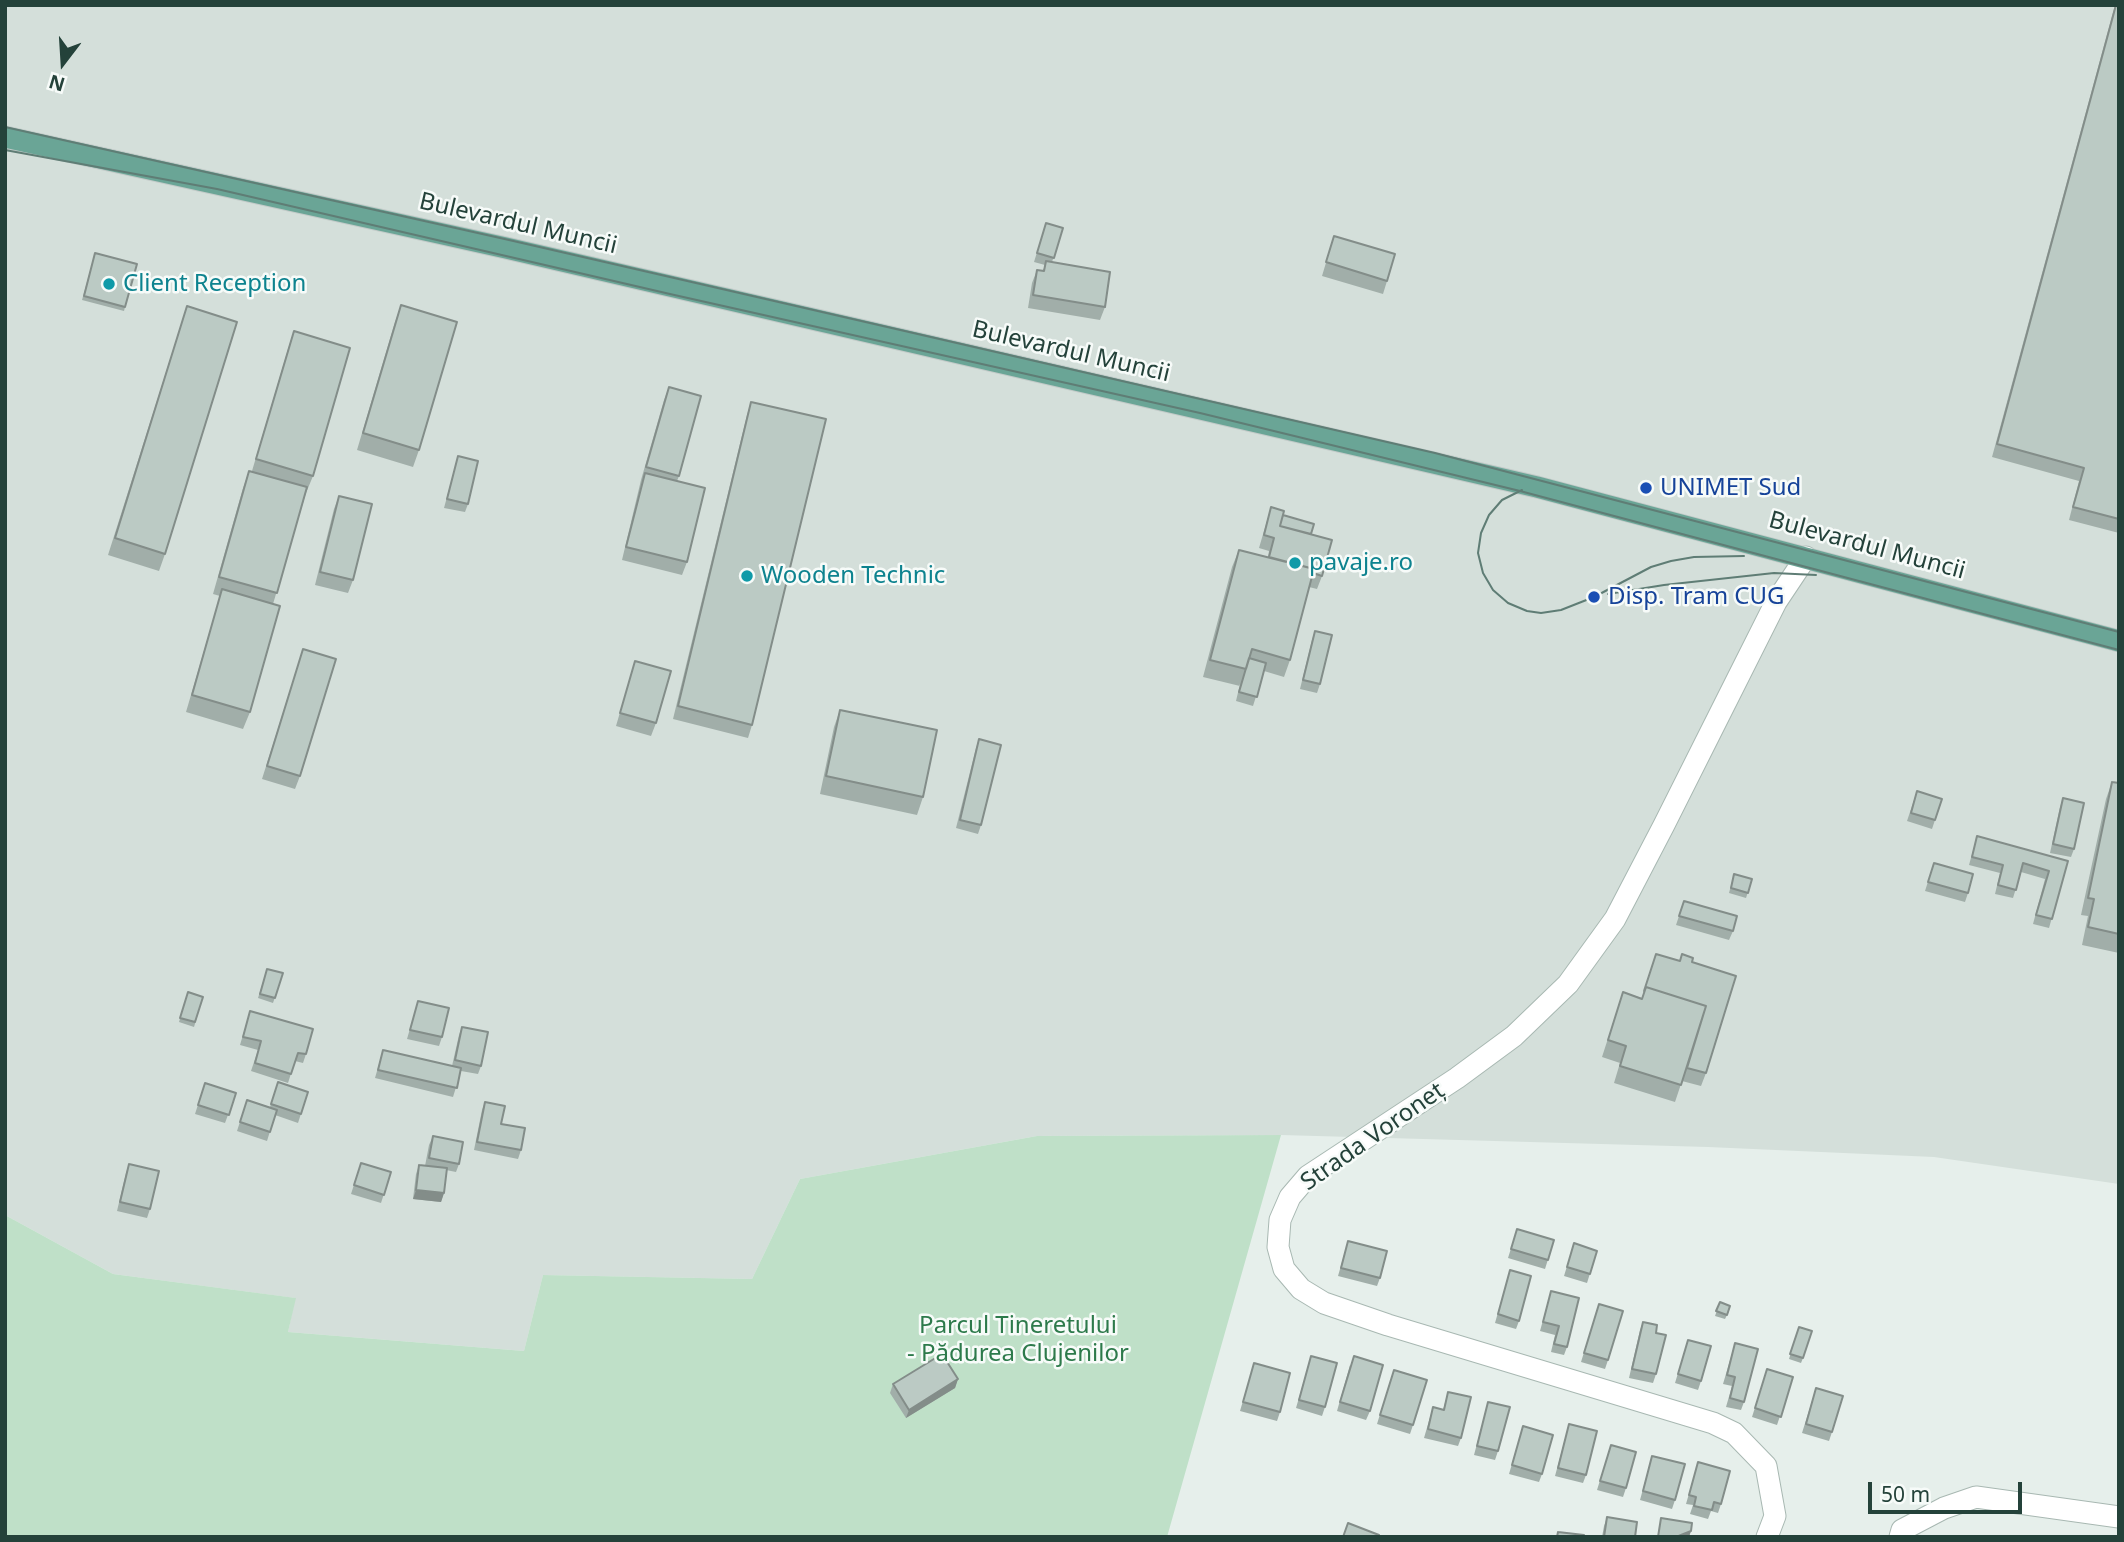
<!DOCTYPE html>
<html>
<head>
<meta charset="utf-8">
<style>
  body { margin:0 }
  #map { position:relative; width:2124px; height:1542px; overflow:hidden; background:#e6efeb; font-family:"Noto Sans",sans-serif }
  canvas { display:block }
  .frame { position:absolute; inset:0; border:7px solid #24423a; pointer-events:none }
  .north { position:absolute; left:28px; top:28px; width:70px; height:70px; -webkit-text-stroke:5px #f7fbf9; paint-order:stroke; rotate:197deg; font-size:19px; font-weight:700; line-height:28px; text-align:center; color:#24423a }
  .north::after { content:''; display:block; margin:auto; width:24px; height:32px; background:#24423a; clip-path:polygon(50% 0,100% 100%,50% 72%,0 100%) }
  .scale { position:absolute; left:1868px; top:1482px; width:154px; height:32px; box-sizing:border-box; border:4px solid #24423a; border-top:0; padding-left:9px; font-size:21px; line-height:24px; white-space:nowrap; color:#24423a; -webkit-text-stroke:5px #f7fbf9; paint-order:stroke }
</style>
</head>
<body>
<div id="map">
<canvas width="2124" height="1542"></canvas>
<div class="frame"></div>
<div class="north">N</div>
<div class="scale">50 m</div>
</div>
<script>
const ctx = document.querySelector('canvas').getContext('2d');
ctx.lineJoin = 'round';
function paint(path, color) { ctx.fillStyle = color; ctx.fill(path, 'evenodd'); }
const shape = rows => new Path2D(rows.map(r => 'M' + r).join(''));
function strokePath(path, color, width, dash) { ctx.strokeStyle = color; ctx.lineWidth = width; ctx.lineCap = dash ? 'butt' : 'round'; ctx.setLineDash(dash || []); ctx.stroke(path); }
function write(font, color, halo, rows, align = 'center') {
  ctx.font = font + ' "Noto Sans",sans-serif'; ctx.lineWidth = 5; ctx.setLineDash([]); ctx.textBaseline = 'middle'; ctx.strokeStyle = halo; ctx.fillStyle = color; for (const [text, x, y, turn = 0] of rows) {
    ctx.save(); ctx.translate(x, y); ctx.rotate((+turn || 0) * Math.PI / 180); ctx.textAlign = isNaN(turn) ? turn : align; if (halo) ctx.strokeText(text, 0, 0); ctx.fillText(text, 0, 0); ctx.restore();
  }
}
const built = shape([
  [5,5,2119,5,2119,1184,1934,1157,1708,1147,1281,1135,1037,1136,800,1179,752,1279,543,1275,524,1351,288,1332,295,1298,113,1274,5,1215]
]);
const green = shape([
  [1281,1135,1167,1537,5,1537,5,1215,113,1274,296,1298,288,1332,524,1351,543,1275,752,1279,800,1179,1037,1136]
]);
const minor = shape([
  [1767,1537,1775,1516,1766,1466,1734,1433,1713,1423,1388,1325,1324,1303,1301,1289,1284,1269,1278,1247,1280,1220,1290,1197,1308,1176,1457,1078,1514,1036,1568,984,1615,919,1664,825,1776,602,1806,557],
  [1900,1537,1902,1530,1944,1508,1976,1497,2119,1517]
]);
const major = shape([
  [5,137,506,248,1537,487,2119,641]
]);
const tram = shape([
  [5,127,509,240,1435,453,2119,632],
  [5,150,217,189,670,294,1200,413,1520,491,2119,650],
  [1522,490,1502,500,1489,515,1481,533,1478,553,1483,573,1493,590,1508,603,1527,611,1541,613,1561,610,1594,597,1651,567,1671,561,1694,557,1744,556],
  [1608,594,1664,585,1774,573,1816,575]
]);
const wall = shape([
  [2115,5,2119,5,2119,533,2069,520,2079,481,1992,457],
  [1046,223,1063,228,1052,262,1105,307,1100,320,1028,308,1032,283,1037,270,1043,271,1045,265,1034,262],
  [1334,236,1387,281,1383,294,1322,276],
  [95,253,125,307,124,311,82,300],
  [401,305,419,450,413,467,357,450,395,322],
  [187,306,165,554,159,571,108,555],
  [294,331,313,476,306,493,273,604,250,712,243,729,186,712,220,596,213,594,243,488,249,471,252,471,288,349],
  [669,387,679,476,677,481,687,562,682,575,622,560,641,480,664,400],
  [751,402,752,725,748,738,673,719,747,415],
  [458,456,468,504,465,512,444,508],
  [339,496,353,580,348,593,315,585,334,509],
  [1271,507,1311,534,1322,576,1317,589,1309,587,1290,660,1284,677,1264,671,1253,706,1236,701,1240,684,1240,686,1203,677,1232,567,1239,550,1268,557,1269,551,1259,548],
  [1315,631,1320,684,1317,693,1300,689,1312,640],
  [303,649,300,776,295,789,262,779],
  [635,661,656,723,651,736,616,726],
  [840,710,923,797,917,815,820,794,834,727],
  [979,739,981,825,978,834,956,828,976,748],
  [2112,782,2119,783,2119,953,2082,945,2088,916,2081,915,2106,799],
  [1917,791,1942,799,1932,829,1907,821],
  [2063,798,2074,849,2071,857,2050,853,2060,807],
  [1977,836,2068,861,2049,928,2033,924,2045,879,2021,872,2013,898,1995,894,2000,873,1969,865],
  [1934,863,1968,893,1965,902,1925,891],
  [1734,874,1752,879,1746,898,1729,893],
  [1684,901,1733,931,1729,940,1676,925],
  [1656,954,1680,961,1692,962,1706,1073,1701,1086,1682,1081,1675,1102,1614,1083,1620,1063,1602,1057,1623,992,1642,998],
  [267,969,283,973,273,1003,258,998],
  [188,992,203,997,194,1027,179,1022],
  [418,1001,442,1037,439,1046,407,1039],
  [250,1011,306,1054,303,1063,295,1061,288,1083,251,1071,258,1050,240,1045],
  [462,1027,481,1066,478,1074,461,1071,453,1097,375,1078,383,1050,452,1066,459,1035],
  [278,1082,308,1092,298,1123,275,1115,267,1141,237,1131,247,1100,270,1107],
  [205,1083,236,1093,225,1123,195,1114],
  [485,1102,521,1150,518,1159,474,1150,482,1110],
  [433,1136,459,1164,456,1172,446,1170,444,1193,441,1202,413,1199,416,1174,419,1165,425,1166,429,1145],
  [361,1163,391,1172,381,1203,351,1194],
  [129,1164,150,1209,147,1218,117,1211,126,1173],
  [1517,1229,1554,1240,1545,1269,1508,1258],
  [1348,1241,1380,1278,1377,1286,1338,1276],
  [1574,1243,1597,1251,1587,1283,1564,1276],
  [1510,1270,1519,1321,1516,1329,1495,1323],
  [1551,1291,1567,1347,1564,1355,1551,1352,1555,1335,1540,1331],
  [1720,1302,1727,1315,1725,1319,1715,1316],
  [1599,1304,1608,1360,1605,1369,1581,1362],
  [1643,1322,1656,1333,1656,1374,1653,1383,1629,1378,1640,1330],
  [1799,1327,1803,1358,1801,1363,1789,1359],
  [1688,1340,1701,1381,1698,1390,1675,1383],
  [1735,1343,1744,1402,1741,1410,1726,1407,1732,1386,1723,1384],
  [1311,1356,1325,1407,1322,1416,1296,1408],
  [1254,1363,1280,1412,1277,1421,1240,1411],
  [1350,1365,1370,1411,1366,1420,1337,1411],
  [1767,1369,1793,1377,1777,1425,1752,1417],
  [958,1379,955,1388,906,1418,890,1393,893,1384],
  [1391,1379,1413,1425,1410,1434,1377,1424],
  [1816,1388,1832,1432,1829,1441,1802,1433],
  [1448,1392,1461,1438,1458,1446,1424,1438,1433,1407,1443,1410],
  [1488,1402,1498,1451,1495,1460,1474,1455],
  [1569,1424,1586,1475,1583,1483,1555,1476],
  [1523,1426,1542,1474,1539,1482,1509,1474],
  [1611,1445,1626,1488,1623,1497,1597,1490],
  [1652,1456,1675,1500,1672,1509,1640,1500],
  [1698,1462,1721,1504,1718,1513,1711,1511,1708,1519,1690,1514,1693,1505,1686,1504],
  [1607,1517,1635,1537,1602,1537,1604,1526]
]);
const shadedWall = shape([
  [416,1190,444,1193,441,1202,413,1199],
  [958,1379,955,1388,906,1418,909,1410],
  [1691,1531,1689,1537,1676,1537]
]);
const building = shape([
  [2116,5,2119,5,2119,519,2073,507,2084,468,1997,444,2116,5],
  [1046,223,1063,228,1054,258,1037,253,1046,223],
  [1334,236,1395,254,1387,281,1326,262,1334,236],
  [95,253,137,264,125,307,84,296,95,253],
  [1046,261,1110,272,1105,307,1033,295,1037,270,1044,271,1046,261],
  [401,305,457,322,419,450,363,433,401,305],
  [187,306,237,322,165,554,115,538,187,306],
  [294,331,350,348,313,476,256,459,294,331],
  [669,387,701,396,679,476,646,467,669,387],
  [751,402,826,419,752,725,678,706,751,402],
  [458,456,478,461,468,504,447,499,458,456],
  [249,471,307,487,277,593,219,577,249,471],
  [645,473,705,488,687,562,626,547,645,473],
  [339,496,372,504,353,580,320,572,339,496],
  [1271,507,1284,511,1280,526,1332,540,1322,576,1313,573,1314,569,1269,557,1274,538,1264,535,1271,507],
  [1283,515,1314,524,1311,534,1280,526,1283,515],
  [1239,550,1314,569,1290,660,1252,649,1246,669,1210,660,1239,550],
  [222,589,280,606,250,712,192,695,222,589],
  [1315,631,1332,635,1320,684,1303,680,1315,631],
  [303,649,336,659,300,776,267,766,303,649],
  [1249,658,1266,663,1257,697,1239,692,1249,658],
  [635,661,671,671,656,723,620,713,635,661],
  [840,710,937,730,923,797,826,776,840,710],
  [979,739,1001,745,981,825,960,820,979,739],
  [2112,782,2119,783,2119,934,2088,927,2094,899,2088,898,2112,782],
  [1917,791,1942,799,1935,820,1911,813,1917,791],
  [2063,798,2084,803,2074,849,2053,844,2063,798],
  [1977,836,2068,861,2052,919,2036,915,2049,871,2023,863,2016,890,1998,885,2003,865,1972,857,1977,836],
  [1934,863,1973,874,1968,893,1928,882,1934,863],
  [1734,874,1752,879,1748,893,1731,888,1734,874],
  [1684,901,1737,916,1733,931,1679,916,1684,901],
  [1656,954,1680,961,1682,954,1693,958,1692,962,1736,976,1706,1073,1687,1068,1706,1006,1646,987,1644,991,1656,954],
  [267,969,283,973,275,998,260,994,267,969],
  [1646,987,1706,1006,1681,1085,1620,1066,1626,1046,1608,1040,1623,992,1642,999,1646,987],
  [188,992,203,997,195,1022,180,1018,188,992],
  [418,1001,449,1008,442,1037,410,1030,418,1001],
  [250,1011,313,1029,306,1054,298,1053,291,1074,255,1063,261,1041,243,1037,250,1011],
  [462,1027,488,1032,481,1066,455,1060,462,1027],
  [383,1050,461,1068,457,1088,378,1070,383,1050],
  [278,1082,308,1092,301,1114,271,1104,278,1082],
  [205,1083,236,1093,229,1115,198,1105,205,1083],
  [247,1100,277,1110,270,1132,240,1122,247,1100],
  [485,1102,505,1106,501,1124,525,1128,521,1150,477,1142,485,1102],
  [433,1136,463,1142,459,1164,429,1158,433,1136],
  [361,1163,391,1172,384,1195,354,1185,361,1163],
  [129,1164,159,1171,150,1209,120,1202,129,1164],
  [419,1165,447,1168,444,1193,416,1190,419,1165],
  [1517,1229,1554,1240,1548,1260,1511,1249,1517,1229],
  [1348,1241,1387,1251,1380,1278,1341,1268,1348,1241],
  [1574,1243,1597,1251,1590,1274,1567,1267,1574,1243],
  [1510,1270,1531,1276,1519,1321,1498,1314,1510,1270],
  [1551,1291,1579,1298,1567,1347,1554,1344,1559,1326,1543,1322,1551,1291],
  [1720,1302,1730,1306,1727,1315,1716,1311,1720,1302],
  [1599,1304,1623,1311,1608,1360,1584,1353,1599,1304],
  [1643,1322,1657,1325,1656,1333,1666,1335,1656,1374,1632,1369,1643,1322],
  [1799,1327,1812,1331,1803,1358,1790,1354,1799,1327],
  [1688,1340,1711,1346,1701,1381,1678,1374,1688,1340],
  [1735,1343,1758,1349,1744,1402,1730,1398,1735,1377,1727,1375,1735,1343],
  [942,1354,958,1379,909,1410,893,1384,942,1354],
  [1311,1356,1337,1363,1325,1407,1299,1400,1311,1356],
  [1354,1356,1383,1365,1370,1411,1340,1402,1354,1356],
  [1254,1363,1290,1373,1280,1412,1243,1402,1254,1363],
  [1767,1369,1793,1377,1781,1417,1755,1408,1767,1369],
  [1394,1370,1427,1380,1413,1425,1380,1415,1394,1370],
  [1816,1388,1843,1396,1832,1432,1806,1424,1816,1388],
  [1448,1392,1471,1397,1461,1438,1428,1429,1433,1407,1444,1410,1448,1392],
  [1488,1402,1510,1407,1498,1451,1477,1446,1488,1402],
  [1569,1424,1597,1431,1586,1475,1558,1468,1569,1424],
  [1523,1426,1553,1435,1542,1474,1512,1465,1523,1426],
  [1611,1445,1636,1452,1626,1488,1600,1481,1611,1445],
  [1652,1456,1685,1464,1675,1500,1643,1491,1652,1456],
  [1698,1462,1730,1471,1721,1504,1714,1502,1712,1510,1694,1506,1696,1497,1689,1495,1698,1462],
  [1607,1517,1637,1522,1635,1537,1604,1537,1607,1517],
  [1661,1518,1692,1523,1691,1531,1676,1537,1658,1537,1661,1518],
  [1348,1523,1379,1535,1379,1537,1343,1537,1348,1523],
  [1558,1532,1584,1535,1584,1537,1557,1537,1558,1532]
]);
const markers = [
  [109,284,7,"#0f9aa8"],
  [1646,488,7,"#1a4fb4"],
  [1295,563,7,"#0f9aa8"],
  [747,576,7,"#0f9aa8"],
  [1594,597,7,"#1a4fb4"]
];
const streetNames = [
  ["Bulevardul Muncii",518,224,13],
  ["Bulevardul Muncii",1071,352,13],
  ["Bulevardul Muncii",1867,546,15],
  ["Strada Voroneț",1373,1137,-35]
];
const cultureNames = [
  ["Client Reception",123,284],
  ["pavaje.ro",1309,563],
  ["Wooden Technic",761,576]
];
const transitNames = [
  ["UNIMET Sud",1660,488],
  ["Disp. Tram CUG",1608,597]
];
const parkNames = [
  ["Parcul Tineretului",1018,1326],
  ["- Pădurea Clujenilor",1018,1354]
];
paint(built, '#d4dfda');
paint(green, '#bfe0c8');
strokePath(minor, '#a8b8b2', 23);
strokePath(major, '#c2cac8', 23);
strokePath(minor, '#fff', 21);
strokePath(major, '#6aa596', 21);
strokePath(tram, '#5f7d75', 2);
paint(wall, '#a1aea9');
paint(shadedWall, '#838d89');
paint(building, '#bbcac4');
strokePath(building, '#838d89', 2);
for (const [x, y, r, color] of markers) { const dot = new Path2D(); dot.arc(x, y, r, 0, 2 * Math.PI); ctx.fillStyle = color; ctx.fill(dot); strokePath(dot, '#f7fbf9', 2.5); }
write('24px', '#24423a', '#f7fbf9', streetNames);
write('24px', '#0d838f', '#f7fbf9', cultureNames, 'left');
write('24px', '#164399', '#f7fbf9', transitNames, 'left');
write('24px', '#2d7a4b', '#f7fbf9', parkNames);
</script>
</body>
</html>
